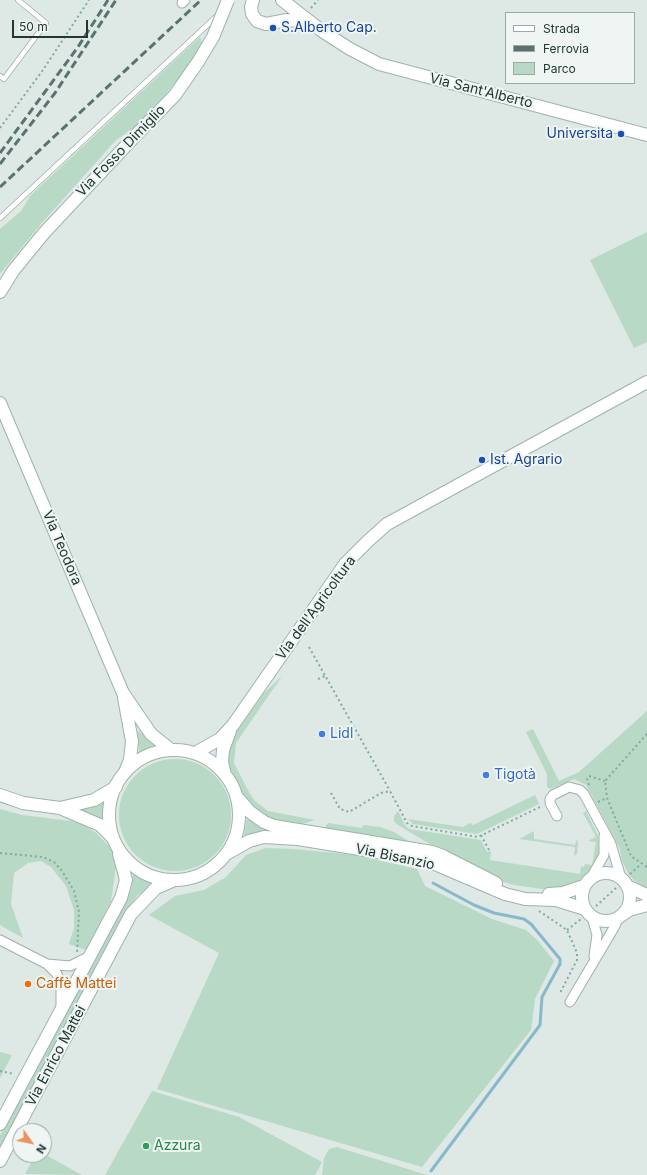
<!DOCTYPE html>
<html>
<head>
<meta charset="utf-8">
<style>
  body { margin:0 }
  #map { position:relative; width:647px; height:1175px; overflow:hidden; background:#dee8e5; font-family:Inter,sans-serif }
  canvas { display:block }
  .legend { position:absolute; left:505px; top:12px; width:130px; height:72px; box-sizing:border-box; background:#eef5f3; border:1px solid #9ca9a7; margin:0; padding:5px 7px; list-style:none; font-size:12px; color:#203734 }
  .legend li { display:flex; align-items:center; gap:8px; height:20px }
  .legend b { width:20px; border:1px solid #9ca9a7 }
  .north { position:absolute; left:12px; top:1123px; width:40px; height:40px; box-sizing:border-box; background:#eef5f3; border:1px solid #9ca9a7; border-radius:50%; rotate:123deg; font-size:11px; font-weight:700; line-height:16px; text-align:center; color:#203734 }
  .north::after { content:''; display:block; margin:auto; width:14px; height:18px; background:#e9925c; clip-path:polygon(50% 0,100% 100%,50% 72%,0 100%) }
  .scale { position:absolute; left:12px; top:20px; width:76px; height:18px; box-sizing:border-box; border:2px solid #203734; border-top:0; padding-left:5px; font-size:12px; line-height:14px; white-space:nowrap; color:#203734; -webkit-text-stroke:3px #eef5f3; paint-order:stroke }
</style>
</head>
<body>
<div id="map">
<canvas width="647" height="1175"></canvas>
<ul class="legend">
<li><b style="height:5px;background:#fff"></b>Strada</li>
<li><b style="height:5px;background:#5a7370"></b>Ferrovia</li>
<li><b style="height:11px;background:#b7d9c5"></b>Parco</li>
</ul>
<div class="north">N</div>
<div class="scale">50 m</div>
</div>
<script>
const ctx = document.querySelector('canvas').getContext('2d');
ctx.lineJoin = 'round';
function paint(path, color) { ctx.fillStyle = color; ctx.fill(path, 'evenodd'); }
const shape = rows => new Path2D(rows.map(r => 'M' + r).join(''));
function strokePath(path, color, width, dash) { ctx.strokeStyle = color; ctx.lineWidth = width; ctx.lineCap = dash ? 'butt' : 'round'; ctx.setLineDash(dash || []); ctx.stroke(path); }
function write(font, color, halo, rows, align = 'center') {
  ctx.font = font + ' Inter,sans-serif'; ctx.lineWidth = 4; ctx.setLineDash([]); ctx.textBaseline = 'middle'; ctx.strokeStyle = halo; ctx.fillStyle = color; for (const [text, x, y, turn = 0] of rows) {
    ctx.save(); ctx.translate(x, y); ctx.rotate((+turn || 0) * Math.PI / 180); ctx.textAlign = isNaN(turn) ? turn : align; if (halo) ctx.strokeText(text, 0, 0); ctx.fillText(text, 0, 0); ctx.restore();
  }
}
const green = shape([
  [200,37,202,43,187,68,165,95,132,129,116,140,41,224,0,274,0,229,21,211,31,195],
  [647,232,647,342,634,348,590,260],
  [282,676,236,743,234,763,250,794,255,801,268,811,315,820,295,826,274,821,258,812,244,797,230,770,227,757,233,737,237,731,264,693],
  [647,711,647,888,635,881,629,875,622,861,620,849,586,785,574,779,551,789,547,787,547,774,526,732,533,729,559,781,579,772],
  [138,730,155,745,139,753],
  '119 815a56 56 0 1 1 112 0a56 56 0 1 1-112 0Z',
  [535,795,539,804,477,834,413,824,408,819,463,827,470,823,473,825],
  [108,797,106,804,106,824,96,817,77,810],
  [0,809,22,815,79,822,96,833,111,848,116,866,111,901,86,950,69,944,74,928,74,910,66,886,51,867,41,861,28,863,14,873,11,904,23,938,0,925],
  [398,811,405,825,409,829,481,840,487,852,491,851,490,860,580,874,581,866,584,867,585,864,592,865,596,842,588,841,596,837,583,813,586,811,598,836,599,856,593,867,574,885,549,890,514,885,500,881,443,852,398,825,394,822,394,816],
  [247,818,266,829,266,832,246,836,244,835],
  [328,823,362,828,363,825,380,827,394,832,410,842,409,844,323,829],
  [534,831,534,839,575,845,577,839,578,843,577,854,574,856,575,847,519,839],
  [266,848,293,849,356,855,417,869,425,886,492,919,526,930,538,941,554,961,535,999,531,1030,422,1167,157,1089,219,953,149,915,175,896,204,890,226,877,246,855],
  [133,871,154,884,137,896,129,909,0,1151,0,1135,127,900,132,886],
  [0,1052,12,1055,0,1078],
  [152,1091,239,1117,322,1162,315,1175,105,1175],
  [337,1147,427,1175,322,1175,324,1158,329,1149],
  [44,1154,82,1175,25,1174,35,1155]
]);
const stream = shape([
  [431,1171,540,1025,542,997,560,964,560,959,531,924,524,919,494,913,474,905,433,883]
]);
const path = shape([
  [311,8,318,0],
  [0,128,43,70,89,0],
  [309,647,390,791],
  [318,679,325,676],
  [647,734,605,781,607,798,631,856,647,867],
  [589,785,587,779,589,776,605,781],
  [331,793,340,809,349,812,381,793,390,791,407,823,412,826,478,837,542,806],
  [598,802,607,798],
  [481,835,489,850],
  [0,853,43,857,54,862,62,871,74,891,79,912,77,953],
  [630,874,641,864],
  [596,906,616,888],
  [539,911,567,930,577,953,577,960,560,993],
  [567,930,581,919],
  [0,1071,14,1074]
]);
const lane = shape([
  [0,76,4,79,46,23,18,0],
  [0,218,218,15]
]);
const street = shape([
  [182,3,185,0],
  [557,816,550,803,550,799,553,795,569,787,580,790,584,794,611,844,621,878],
  [592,876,604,855,604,836],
  [592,917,597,935,594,956],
  [0,940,47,964,57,974,61,985,61,1007],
  [47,964,70,966,90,956],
  [570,1002,615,926,618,918]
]);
const secondary = shape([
  [253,0,251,7,252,14,257,21,266,24,287,20,300,21,310,25],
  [282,0,322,31,350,49,379,64,647,135],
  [0,292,13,271,44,233,137,134],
  [0,403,123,693,151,734,171,750],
  [124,698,132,741,130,760,125,772],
  '109 815a65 65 0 1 1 130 0a65 65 0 1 1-130 0Z',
  [195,753,220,739,233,725,345,564,368,541,387,524,647,382],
  [225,775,222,762,223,750,230,731],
  [0,795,23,803,60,808,100,825,113,838],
  [237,797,250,812,264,822,274,826,432,852,443,856,496,883],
  [60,808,94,800,116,787],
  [228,853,249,841,264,837,298,839,384,853,419,859,435,864,505,894,525,899,556,900,585,909],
  '582 897a24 24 0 1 1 48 0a24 24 0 1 1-48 0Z',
  [627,886,647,895],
  [549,894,563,893,584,886],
  [622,915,629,910,647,905],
  [0,1124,121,898,126,880,119,854],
  [0,1161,131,914,156,888,172,881]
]);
const rail = shape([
  [0,153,78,47,108,0],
  [0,164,55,93,116,0],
  [0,187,201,0]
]);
const secondaryBridge = shape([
  [137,134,175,95,198,62,213,37,228,0]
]);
const markers = [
  [273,28,4,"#1a4fb4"],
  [621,134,4,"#1a4fb4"],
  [482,460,4,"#1a4fb4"],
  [322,734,4,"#3f7fe0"],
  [486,775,4,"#3f7fe0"],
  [28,984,4,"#e8710a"],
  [146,1146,4,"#2e9e5b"]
];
const transitNames = [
  ["S.Alberto Cap.",281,28],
  ["Universita",613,134,"right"],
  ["Ist. Agrario",490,460]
];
const streetNames = [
  ["Via Sant'Alberto",481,91,14],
  ["Via Fosso Dimiglio",121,151,-46],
  ["Via Teodora",62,548,67],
  ["Via dell'Agricoltura",316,608,-54],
  ["Via Bisanzio",395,857,12],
  ["Via Enrico Mattei",56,1056,-62]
];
const shopNames = [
  ["Lidl",330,734],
  ["Tigotà",494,775]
];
const foodNames = [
  ["Caffè Mattei",36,984]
];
const leisureNames = [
  ["Azzura",154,1146]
];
paint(green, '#b7d9c5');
strokePath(stream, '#88b8cb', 3);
strokePath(lane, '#a1afac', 6);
strokePath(street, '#a1afac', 11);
strokePath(secondary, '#9eb3ae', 14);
strokePath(path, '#80aaa3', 2, [2, 3]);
strokePath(lane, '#fff', 4.5);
strokePath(street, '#fff', 9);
strokePath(secondary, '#fff', 12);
strokePath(rail, '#5a7370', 3, [8, 4]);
strokePath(secondaryBridge, '#9eb3ae', 14, []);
strokePath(secondaryBridge, '#fff', 12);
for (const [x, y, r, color] of markers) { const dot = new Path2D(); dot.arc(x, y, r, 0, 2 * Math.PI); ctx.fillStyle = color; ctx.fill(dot); strokePath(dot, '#eef5f3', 1.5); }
write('14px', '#164399', '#eef5f3', transitNames, 'left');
write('14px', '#203734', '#eef5f3', streetNames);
write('14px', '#366cbe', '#eef5f3', shopNames, 'left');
write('14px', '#c56008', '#eef5f3', foodNames, 'left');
write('14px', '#27864d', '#eef5f3', leisureNames, 'left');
</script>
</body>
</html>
